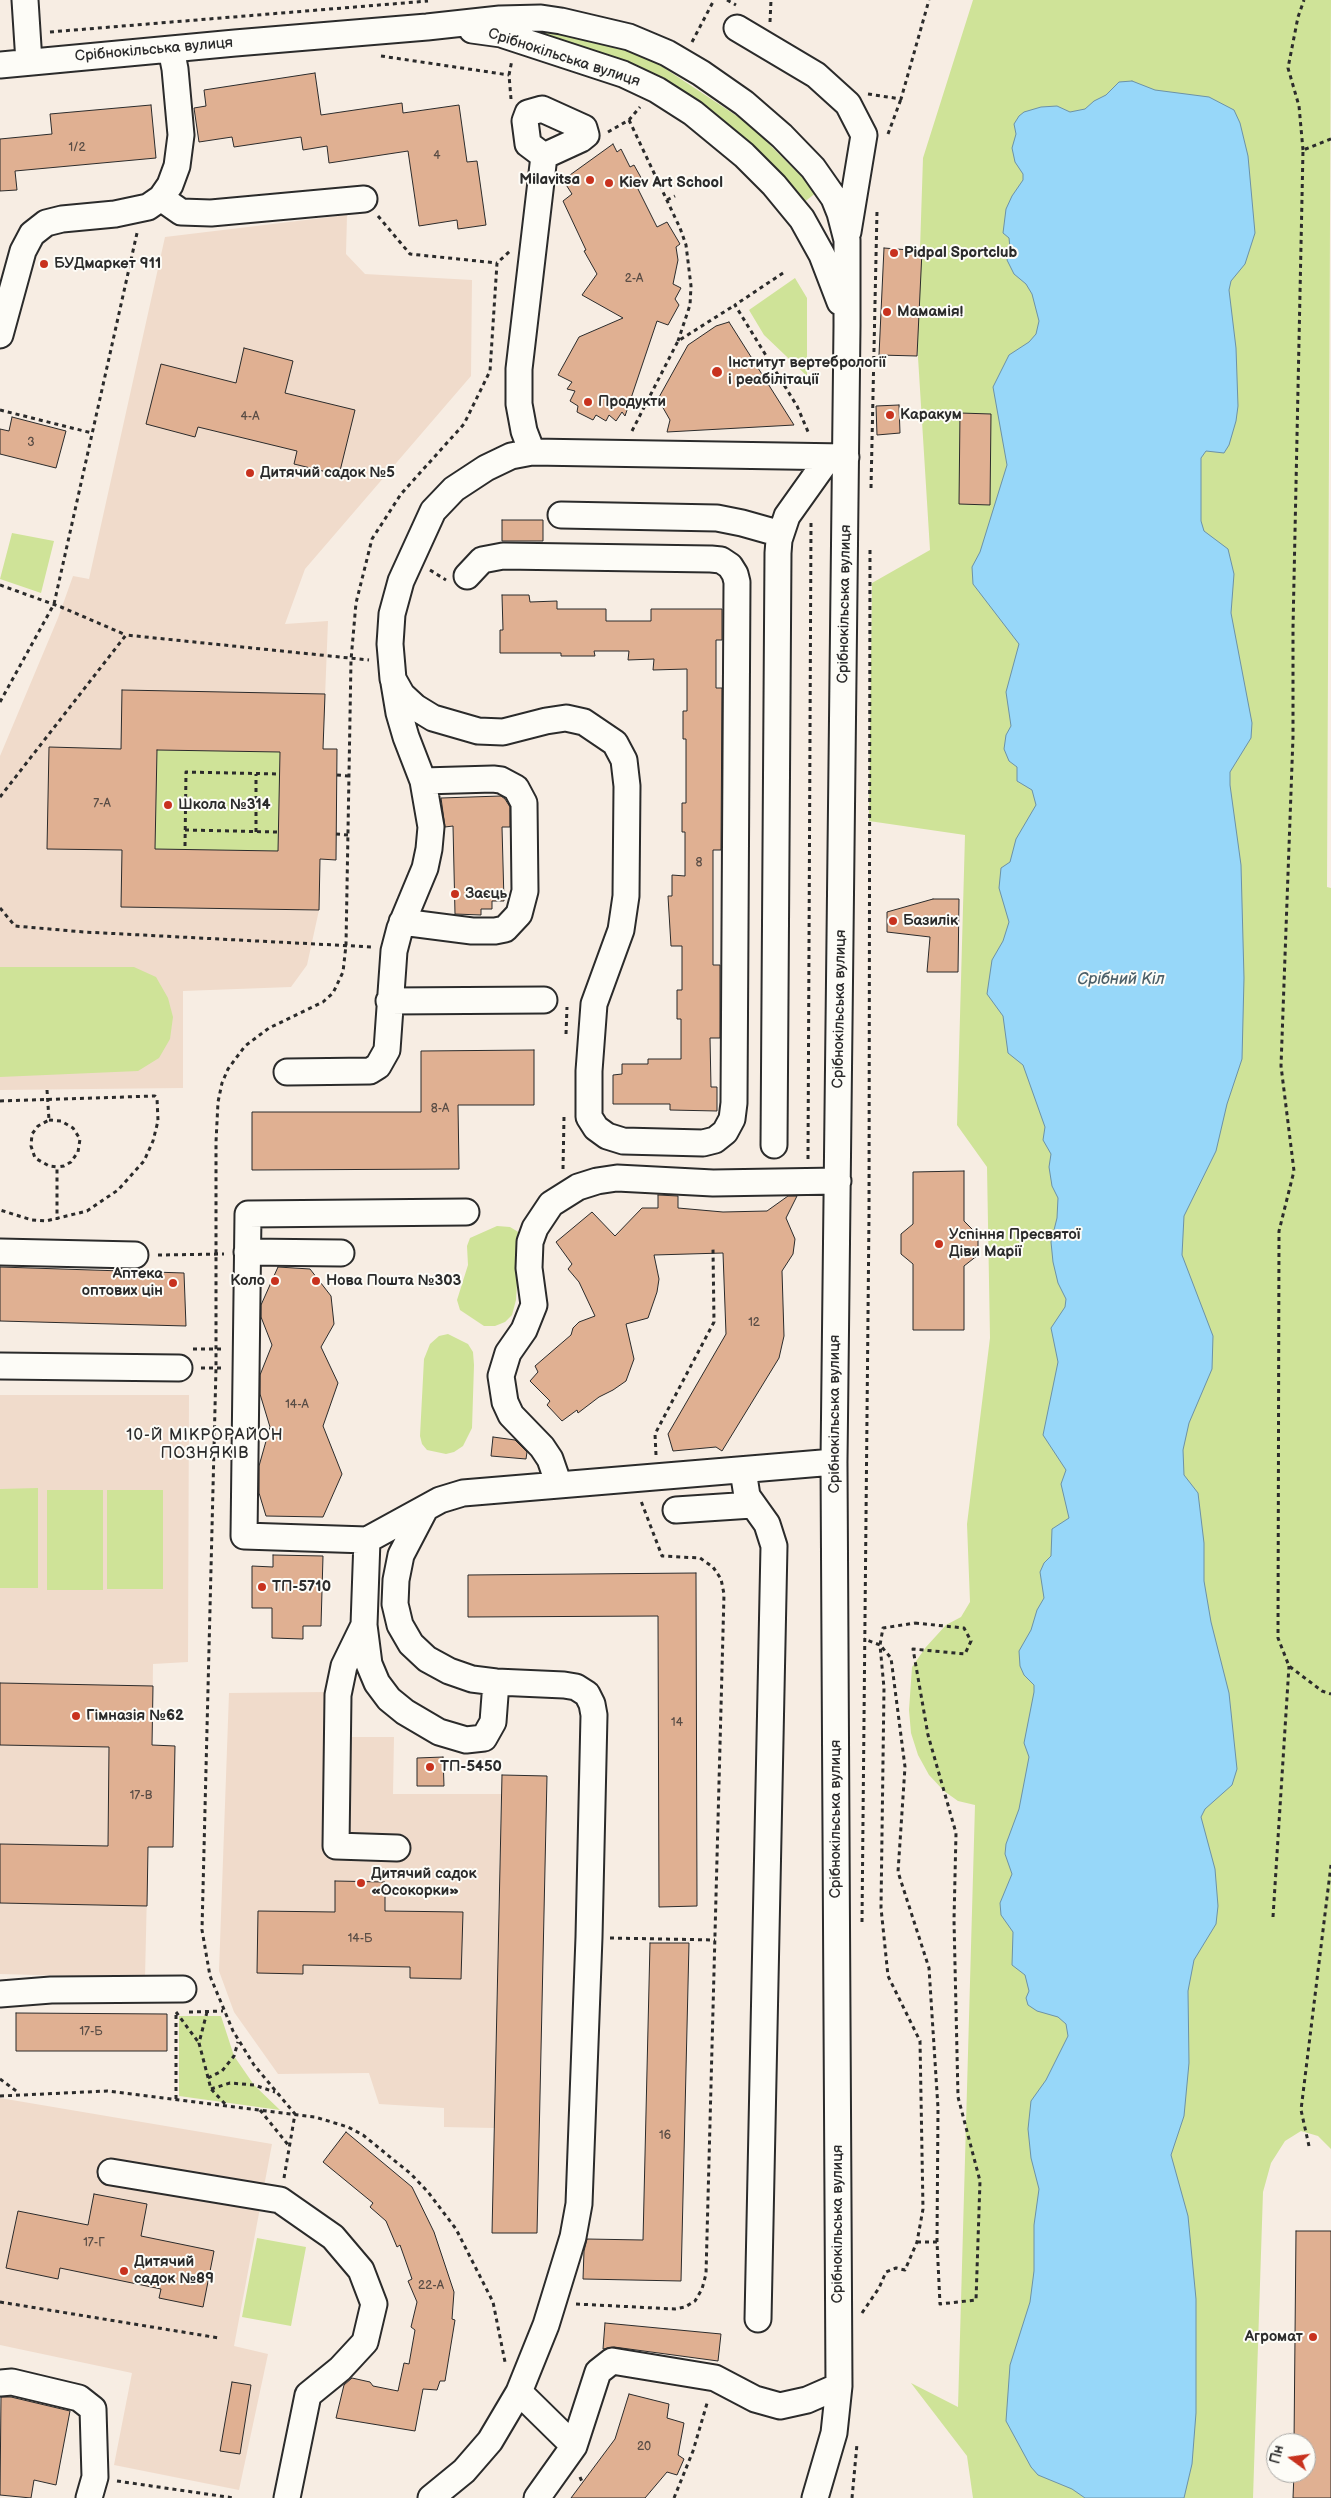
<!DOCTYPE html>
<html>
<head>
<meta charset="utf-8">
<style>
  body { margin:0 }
  #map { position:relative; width:1331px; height:2498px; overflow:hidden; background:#f7ede3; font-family:"Balsamiq Sans",sans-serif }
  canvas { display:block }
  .north { position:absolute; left:1266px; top:2433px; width:50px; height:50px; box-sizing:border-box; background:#fdfcf7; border:1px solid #a9a8a5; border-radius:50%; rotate:284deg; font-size:14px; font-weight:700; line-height:20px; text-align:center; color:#2b2b2b }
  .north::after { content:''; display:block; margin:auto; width:18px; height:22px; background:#c8321e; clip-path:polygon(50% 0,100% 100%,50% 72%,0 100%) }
</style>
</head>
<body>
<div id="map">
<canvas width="1331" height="2498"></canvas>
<div class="north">Пн</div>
</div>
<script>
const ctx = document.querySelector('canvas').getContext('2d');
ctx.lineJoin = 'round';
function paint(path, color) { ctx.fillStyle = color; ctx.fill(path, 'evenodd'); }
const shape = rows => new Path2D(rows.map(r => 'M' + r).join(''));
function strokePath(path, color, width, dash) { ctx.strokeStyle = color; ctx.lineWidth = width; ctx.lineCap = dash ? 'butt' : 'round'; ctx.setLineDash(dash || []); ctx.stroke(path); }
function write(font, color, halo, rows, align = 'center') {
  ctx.font = font + ' "Balsamiq Sans",sans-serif'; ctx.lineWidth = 4; ctx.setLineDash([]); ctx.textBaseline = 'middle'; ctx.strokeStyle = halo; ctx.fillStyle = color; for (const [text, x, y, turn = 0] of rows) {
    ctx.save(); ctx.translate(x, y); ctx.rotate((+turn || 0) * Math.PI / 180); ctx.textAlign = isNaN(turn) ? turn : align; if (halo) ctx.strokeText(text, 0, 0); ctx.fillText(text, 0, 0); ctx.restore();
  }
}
const built = shape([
  [347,215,346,254,365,274,472,280,471,376,305,569,285,624,328,621,323,748,337,749,336,860,320,859,319,910,307,965,291,987,183,991,183,1088,0,1090,0,756,58,618,73,576,89,579,165,237],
  [0,1395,189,1395,188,1662,153,1664,152,1745,174,1746,173,1847,148,1847,145,1978,0,1974],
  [327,1692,329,1737,394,1737,393,1794,501,1794,494,2128,444,2127,444,2108,379,2104,369,2073,278,2074,234,2012,219,1971,229,1693],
  [0,2098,272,2144,234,2346,268,2354,239,2490,114,2465,132,2373,0,2345]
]);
const green = shape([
  [973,0,1331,0,1327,887,1331,888,1331,2149,1318,2136,1301,2131,1285,2141,1271,2163,1263,2192,1253,2498,973,2498,967,2456,911,2383,958,2407,975,1805,958,1801,944,1791,929,1775,918,1755,911,1733,909,1710,912,1667,926,1647,946,1625,961,1617,970,1602,967,1524,990,1338,987,1167,957,1125,965,835,869,821,872,583,930,550,917,341,923,158],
  [539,25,634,48,749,124,817,192,803,203,624,66,537,31],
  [795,278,807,298,807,376,764,335,749,310],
  [12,533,54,541,41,593,0,579],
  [157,750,280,752,278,851,155,849],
  [0,967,134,967,156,977,168,998,173,1017,170,1039,159,1058,138,1071,0,1077],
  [497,1226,510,1227,520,1233,516,1300,512,1315,505,1322,495,1326,484,1326,460,1310,457,1300,468,1265,467,1246,470,1238],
  [448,1334,468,1344,473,1352,474,1365,472,1428,463,1446,454,1452,446,1454,427,1450,422,1444,420,1436,424,1359,430,1344,439,1336],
  [38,1488,38,1588,0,1588,0,1489],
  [47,1490,103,1490,103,1590,47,1590],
  [107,1490,163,1490,163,1589,107,1589],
  [179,2016,221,2016,234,2056,254,2085,280,2110,179,2096],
  [257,2238,306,2247,291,2326,242,2317]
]);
const water = shape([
  [1132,81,1155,90,1209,97,1234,110,1240,123,1248,156,1255,233,1245,264,1231,281,1229,290,1236,348,1238,406,1236,421,1229,445,1224,453,1206,451,1201,458,1201,521,1204,531,1228,549,1234,574,1231,613,1252,723,1251,738,1230,772,1230,785,1241,865,1244,978,1242,1059,1227,1104,1216,1151,1184,1216,1182,1255,1213,1336,1212,1369,1189,1423,1183,1450,1184,1475,1198,1493,1204,1543,1204,1581,1211,1622,1229,1693,1237,1769,1232,1785,1205,1809,1201,1817,1215,1869,1218,1906,1216,1924,1194,1960,1188,1991,1189,2063,1184,2116,1171,2155,1188,2216,1196,2299,1196,2413,1192,2464,1184,2498,1085,2498,1072,2489,1038,2475,1031,2467,1006,2421,1010,2365,1030,2302,1034,2271,1034,2225,1039,2189,1031,2158,1028,2129,1031,2101,1046,2080,1068,2036,1066,2024,1058,2017,1037,2011,1028,2005,1026,1998,1029,1991,1025,1975,1012,1965,1013,1932,1001,1915,1000,1903,1012,1874,1005,1854,1006,1844,1019,1809,1029,1757,1024,1743,1034,1692,1034,1685,1024,1675,1020,1666,1019,1651,1031,1630,1037,1610,1044,1598,1040,1572,1044,1563,1051,1556,1052,1529,1069,1518,1061,1484,1066,1470,1043,1435,1058,1362,1051,1328,1065,1307,1066,1299,1058,1283,1053,1262,1051,1242,1057,1218,1058,1198,1052,1186,1049,1167,1051,1154,1043,1140,1045,1127,1023,1065,1008,1053,1003,1016,987,994,992,960,1003,941,1009,922,999,888,1001,868,1010,862,1016,839,1036,805,1032,790,1017,781,1017,767,1009,761,1004,749,1006,735,1011,726,1006,692,1019,644,973,584,972,567,980,552,1007,465,993,387,1009,355,1029,342,1036,334,1039,321,1032,294,1026,284,1014,274,1007,260,1010,248,1009,238,1003,233,1006,209,1012,196,1023,180,1023,174,1015,162,1012,148,1016,134,1014,124,1019,116,1024,112,1041,107,1057,106,1070,112,1085,109,1094,101,1106,95,1119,82,1132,81]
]);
const building = shape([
  [315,73,321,115,402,103,403,113,459,105,467,162,477,161,486,225,458,229,457,220,419,226,408,151,329,163,327,146,303,150,301,137,234,147,232,137,199,142,194,108,206,106,204,90,315,73],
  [151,105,156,158,15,171,17,190,0,191,0,139,52,134,50,114,151,105],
  [613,144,617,152,621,149,630,167,634,165,644,183,637,187,657,227,667,222,680,244,676,247,678,260,673,284,681,288,675,299,679,305,668,325,657,321,625,416,622,412,616,421,609,415,606,421,596,415,593,420,577,412,578,406,570,401,575,391,567,389,572,382,558,375,579,337,623,318,582,295,597,274,584,251,586,250,563,201,572,194,563,180,613,144],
  [884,248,922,251,917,356,879,355,884,248],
  [729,322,794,425,667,432,670,420,658,399,688,345,716,326,729,322],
  [244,348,293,361,285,393,355,410,339,475,294,464,297,451,198,427,195,437,146,424,161,364,236,383,244,348],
  [899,405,900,433,877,435,876,406,899,405],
  [960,413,991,414,990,505,959,504,960,413],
  [12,417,66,431,56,468,0,454,0,429,9,431,12,417],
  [502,520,543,520,543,541,502,541,502,520],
  [502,595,529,595,530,602,557,601,557,609,606,609,606,621,651,621,651,609,722,609,722,640,716,640,716,688,722,688,721,850,713,850,713,965,720,965,720,1038,710,1038,711,1087,717,1087,717,1111,670,1110,670,1104,613,1104,613,1075,622,1074,622,1064,648,1064,648,1059,681,1059,681,1019,677,1019,677,990,682,990,682,946,671,946,668,896,672,896,672,875,685,876,685,832,682,832,682,803,686,803,686,739,683,739,683,711,687,711,687,669,653,670,654,659,628,660,629,651,594,651,595,656,561,656,561,653,500,653,500,630,503,630,502,595],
  [122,690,325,694,323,749,337,749,336,860,320,859,319,910,121,907,122,850,47,849,49,747,121,749,122,690],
  [157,750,280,752,278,851,155,849,157,750],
  [501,796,505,799,510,807,510,827,502,827,504,901,492,901,492,909,481,909,481,915,455,914,453,826,445,827,441,798,501,796],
  [933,899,959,899,958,972,927,972,930,937,887,932,887,912,933,899],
  [534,1050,534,1105,458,1105,459,1169,252,1170,252,1112,421,1112,421,1051,534,1050],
  [964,1171,964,1221,978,1235,978,1255,964,1266,964,1330,913,1330,913,1264,901,1254,901,1234,913,1224,913,1172,964,1171],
  [658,1195,678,1196,678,1208,723,1212,767,1211,788,1196,797,1196,786,1218,795,1239,793,1254,782,1271,784,1336,779,1358,722,1451,716,1447,673,1451,668,1434,726,1334,723,1253,654,1255,659,1279,657,1292,648,1318,626,1324,634,1359,626,1381,613,1390,599,1397,578,1413,577,1410,562,1421,547,1405,550,1401,530,1381,538,1372,535,1366,571,1335,573,1328,579,1322,595,1316,579,1282,568,1269,572,1264,556,1242,592,1212,615,1236,642,1208,658,1208,658,1195],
  [0,1267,184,1273,186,1326,0,1321,0,1267],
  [278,1267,310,1269,331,1296,334,1324,321,1347,338,1383,323,1426,342,1474,323,1517,266,1516,259,1493,259,1466,270,1427,260,1394,260,1375,272,1345,261,1317,261,1305,278,1267],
  [493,1437,515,1440,527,1452,526,1459,491,1456,493,1437],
  [273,1555,323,1556,321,1626,303,1626,303,1639,272,1638,272,1608,252,1608,252,1566,273,1567,273,1555],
  [696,1573,697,1906,659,1907,658,1616,468,1617,468,1575,696,1573],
  [0,1683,153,1686,152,1745,175,1746,173,1847,148,1847,147,1906,0,1903,0,1844,108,1846,109,1747,0,1745,0,1683],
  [443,1757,444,1786,417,1786,417,1758,443,1757],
  [502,1775,547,1776,537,2233,492,2233,502,1775],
  [335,1881,385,1882,385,1911,463,1912,461,1979,410,1978,410,1967,303,1965,303,1974,257,1973,258,1911,335,1912,335,1881],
  [650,1943,689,1943,681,2281,583,2279,584,2251,587,2239,643,2240,650,1943],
  [16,2013,167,2014,167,2051,16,2051,16,2013],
  [346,2132,412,2187,434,2232,454,2292,452,2319,455,2320,445,2381,440,2381,437,2390,423,2389,415,2431,336,2418,344,2385,352,2378,370,2382,373,2386,398,2391,404,2363,409,2364,415,2330,411,2327,417,2302,408,2281,412,2279,400,2245,397,2247,386,2221,370,2207,373,2203,323,2162,346,2132],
  [94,2194,147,2204,141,2236,214,2251,203,2307,159,2298,161,2289,60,2268,58,2279,6,2268,18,2211,88,2225,94,2194],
  [1296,2231,1331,2231,1331,2498,1293,2498,1294,2473,1306,2473,1306,2443,1294,2443,1296,2231],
  [605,2323,721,2334,718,2361,614,2347,603,2349,605,2323],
  [232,2382,251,2385,240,2454,220,2451,232,2382],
  [629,2394,669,2404,667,2418,684,2423,678,2455,684,2459,677,2475,667,2472,645,2498,571,2498,615,2439,629,2394],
  [1,2397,11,2397,70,2411,56,2485,34,2480,31,2498,0,2495,1,2397]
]);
const path = shape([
  [727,0,736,5],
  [770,22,771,0],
  [50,32,428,1],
  [692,42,714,0],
  [381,56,509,75],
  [868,94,901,99,929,0],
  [511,99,509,75,512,60],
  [629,120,680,228,686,245,691,286,690,305,678,341],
  [608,132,629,120,640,107],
  [888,134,901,99],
  [1331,139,1303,150,1293,628,1293,737,1281,1066,1294,1171,1279,1231,1278,1638,1289,1666,1322,1691,1331,1694],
  [1303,150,1299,106,1288,68,1298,17,1304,0],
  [667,200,675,196],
  [378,216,410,254,497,263],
  [783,273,735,305,797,406,809,434],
  [0,410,92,433],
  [632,431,678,341,735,305],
  [871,488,877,211],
  [430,570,446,580],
  [0,585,61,607,126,635],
  [0,702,54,604,137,233],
  [337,775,348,776],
  [0,797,126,635,369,660],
  [185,830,278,832],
  [256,832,256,774],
  [336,834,348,835],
  [185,846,186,772,279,774],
  [0,908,15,926,84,932,373,947],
  [566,1034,567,1007],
  [47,1090,49,1120,38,1126,32,1134,31,1146,35,1158,49,1166,57,1167,57,1220],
  [0,1101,155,1096,157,1098,158,1121,153,1141,144,1161,118,1190,87,1211,46,1221,32,1220,0,1210],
  [49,1120,61,1121,73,1128,80,1139,78,1152,71,1162,64,1166,57,1167],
  [808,1159,811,523],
  [563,1169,564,1117],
  [158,1255,224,1254],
  [193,1349,224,1349],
  [201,1368,223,1368],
  [656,1455,655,1434,714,1322,713,1249],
  [915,1623,964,1628,971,1641,965,1654,913,1649,928,1735,956,1833,954,1920,958,2097,980,2181,976,2300,940,2304,937,2242,938,2108,929,1968,898,1872,905,1767,891,1658,880,1645,883,1628,915,1623],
  [1273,1917,1289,1666],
  [862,1922,869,1215,870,549],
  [610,1938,715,1940],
  [176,2012,199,2043],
  [189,2012,223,2011],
  [207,2012,199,2043,211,2089,227,2106],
  [208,2078,222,2071,234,2056,238,2042],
  [0,2079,19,2093],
  [211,2089,230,2083,254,2085,275,2092],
  [0,2096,107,2091,315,2117,348,2127,363,2135,411,2174,428,2192,456,2229,493,2302,505,2362],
  [176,2099,176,2013],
  [260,2110,289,2146],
  [1309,2146,1301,2110,1331,1865],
  [284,2178,295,2114,254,2065,233,2031,210,1976,202,1930,216,1368,216,1142,218,1102,222,1083,228,1069,245,1046,269,1028,323,1002,333,993,343,972,346,945,351,660,356,603,372,539,401,494,464,424,490,371,497,263,510,251],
  [917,2242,937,2242],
  [0,2302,219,2338],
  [576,2304,675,2309,685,2307,695,2301,702,2289,706,2274,724,1594,721,1579,713,1567,700,1558,662,1556,641,1501],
  [862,2313,879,2288,886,2272,896,2268,905,2270,917,2242,923,2209,920,2041,888,1976,881,1908,884,1688,880,1645,864,1639],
  [580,2477,583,2484],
  [117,2481,234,2498],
  [674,2498,693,2451,708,2400],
  [852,2498,857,2444]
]);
const minor = shape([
  [25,0,29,62],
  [737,28,816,75,848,104,864,135,848,232],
  [472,30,501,34,623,74,657,90,693,113,744,155,774,185,802,219,822,255,840,302],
  [0,65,235,43,427,27,500,19,541,18,561,21,629,37,667,53,701,73,744,103,782,136,813,168,834,198,840,213,847,240,847,326,834,1462,839,2386,834,2433,815,2498],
  [161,198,181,212,211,213,364,199],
  [0,335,23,251,32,234,46,223,62,219,115,214,148,207,161,198,170,185,177,166,181,135,175,69,171,49],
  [532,452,524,431,519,404,519,369,544,156,581,139,586,135,584,128,542,109,528,113,525,121,528,144,544,156],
  [561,515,717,518,742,523,781,534],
  [467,576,482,560,503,556,711,559,721,560,730,566,735,574,737,582,734,1103,732,1119,725,1132,715,1140,703,1143,623,1141,607,1136,596,1128,589,1117,589,1071,594,1004,621,930,626,896,627,786,624,760,615,743,584,722,566,718,546,721,503,732,478,731,433,718,415,707,402,695,393,679,390,644,392,614,401,581,433,511,454,489,486,468,511,456,532,452,846,457],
  [402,922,472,931,495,931,505,929,519,914,525,891,524,803,516,788,501,780,493,779,423,781],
  [389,1001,544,1000],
  [287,1072,370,1071,378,1066,387,1050,394,951,400,928,425,868,429,849,431,827,423,781,406,737,399,713,394,683],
  [774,1145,778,553,779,540,787,516,829,457],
  [0,1252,135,1255],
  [247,1252,341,1253],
  [0,1366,179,1368],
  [743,1470,747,1496,767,1524,774,1546,758,2319],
  [559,1485,550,1459,542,1447,511,1415,505,1402,501,1376,508,1353,524,1330,534,1305,529,1268,530,1242,535,1228,551,1204,578,1187,597,1181,617,1178,713,1183,838,1181],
  [676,1510,752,1505],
  [424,1511,401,1555,396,1580,395,1604,400,1625,411,1644,427,1659,449,1671,472,1679,496,1682,564,1685,576,1687,587,1694,592,1704,594,1715,589,1937,579,2204,573,2237,546,2325,519,2392,574,2446],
  [367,1540,244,1536,248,1214,466,1212],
  [364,1625,369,1664,377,1683,389,1699,405,1712,439,1732,466,1740,484,1738,493,1722,496,1682],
  [397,1848,336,1846,338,1695,344,1666,364,1625,367,1540,440,1500,463,1493,834,1462],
  [0,1994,51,1990,183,1989],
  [111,2172,280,2200,333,2237,361,2270,374,2304,365,2342,340,2369,308,2395,287,2498],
  [0,2383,12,2382,79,2398,93,2409,95,2477,89,2498],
  [431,2498,464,2471,490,2441,519,2392],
  [537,2498,574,2446,598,2372,612,2361,715,2378,755,2399,780,2406,807,2400,839,2386]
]);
const markers = [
  [590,180,5,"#c8321e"],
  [609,183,5,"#c8321e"],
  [894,253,5,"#c8321e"],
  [44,264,5,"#c8321e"],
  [887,312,5,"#c8321e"],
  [717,372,6,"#c8321e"],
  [588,402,5,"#c8321e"],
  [890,415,5,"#c8321e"],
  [250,473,5,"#c8321e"],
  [168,805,5,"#c8321e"],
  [455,894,5,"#c8321e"],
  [893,921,5,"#c8321e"],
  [939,1244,5,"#c8321e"],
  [275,1281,5,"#c8321e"],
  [316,1281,5,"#c8321e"],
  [173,1283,5,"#c8321e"],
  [262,1587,5,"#c8321e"],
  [76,1716,5,"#c8321e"],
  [430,1767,5,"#c8321e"],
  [361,1883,5,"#c8321e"],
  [124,2271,5,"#c8321e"],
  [1313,2337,5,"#c8321e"]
];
const numberNames = [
  ["1/2",77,148],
  ["4",437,156],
  ["2-А",634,279],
  ["4-А",250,417],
  ["3",31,443],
  ["7-А",102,804],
  ["8",699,863],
  ["8-А",440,1109],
  ["12",754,1323],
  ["14-А",297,1405],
  ["14",677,1723],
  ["17-В",141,1796],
  ["14-Б",360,1939],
  ["17-Б",91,2032],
  ["16",665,2136],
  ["17-Г",94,2243],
  ["22-А",431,2286],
  ["20",644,2447]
];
const streetNames = [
  ["Срібнокільська вулиця",154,50,-5],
  ["Срібнокільська вулиця",564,58,18],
  ["Срібнокільська вулиця",845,604,-89],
  ["Срібнокільська вулиця",840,1009,-89],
  ["Срібнокільська вулиця",835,1414,-90],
  ["Срібнокільська вулиця",836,1819,-90],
  ["Срібнокільська вулиця",838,2224,-90]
];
const poiNames = [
  ["Milavitsa",580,180,"right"],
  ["Kiev Art School",619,183],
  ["Pidpal Sportclub",904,253],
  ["БУДмаркет 911",54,264],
  ["Мамамія!",897,312],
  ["Інститут вертебрології",728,363],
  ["і реабілітації",728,380],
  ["Продукти",598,402],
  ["Каракум",900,415],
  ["Дитячий садок №5",260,473],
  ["Школа №314",178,805],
  ["Заєць",465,894],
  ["Базилік",903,921],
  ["Успіння Пресвятої",949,1235],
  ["Діви Марії",949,1252],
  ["Аптека",163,1274,"right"],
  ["оптових цін",163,1291,"right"],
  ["Коло",265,1281,"right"],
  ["Нова Пошта №303",326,1281],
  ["ТП-5710",272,1587],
  ["Гімназія №62",86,1716],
  ["ТП-5450",440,1767],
  ["Дитячий садок",371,1874],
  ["«Осокорки»",371,1891],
  ["Дитячий",134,2262],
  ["садок №89",134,2279],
  ["Агромат",1303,2337,"right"]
];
const waterNames = [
  ["Срібний Кіл",1121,980]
];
const neighbourhoodNames = [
  ["10-Й МІКРОРАЙОН",205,1436],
  ["ПОЗНЯКІВ",205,1454]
];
paint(built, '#f0dbcb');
paint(green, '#cfe398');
paint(water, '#97d7f9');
strokePath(water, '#6c92a7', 1);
paint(building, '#e0b092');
strokePath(building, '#2b2b2b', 1);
strokePath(minor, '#2b2b2b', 29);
strokePath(path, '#2b2b2b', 3, [4, 4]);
strokePath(minor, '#fdfcf7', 25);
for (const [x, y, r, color] of markers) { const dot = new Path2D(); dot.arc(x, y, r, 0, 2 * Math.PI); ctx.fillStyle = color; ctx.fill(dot); strokePath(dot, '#fdfcf7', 2); }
write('12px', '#584c45', null, numberNames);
write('15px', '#2b2b2b', '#fdfcf7', streetNames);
write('bold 15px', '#2b2b2b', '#fdfcf7', poiNames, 'left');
write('italic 16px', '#4b5f69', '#fdfcf7', waterNames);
ctx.letterSpacing = '1px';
write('16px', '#2b2b2b', '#fdfcf7', neighbourhoodNames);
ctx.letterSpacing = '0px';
</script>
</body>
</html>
